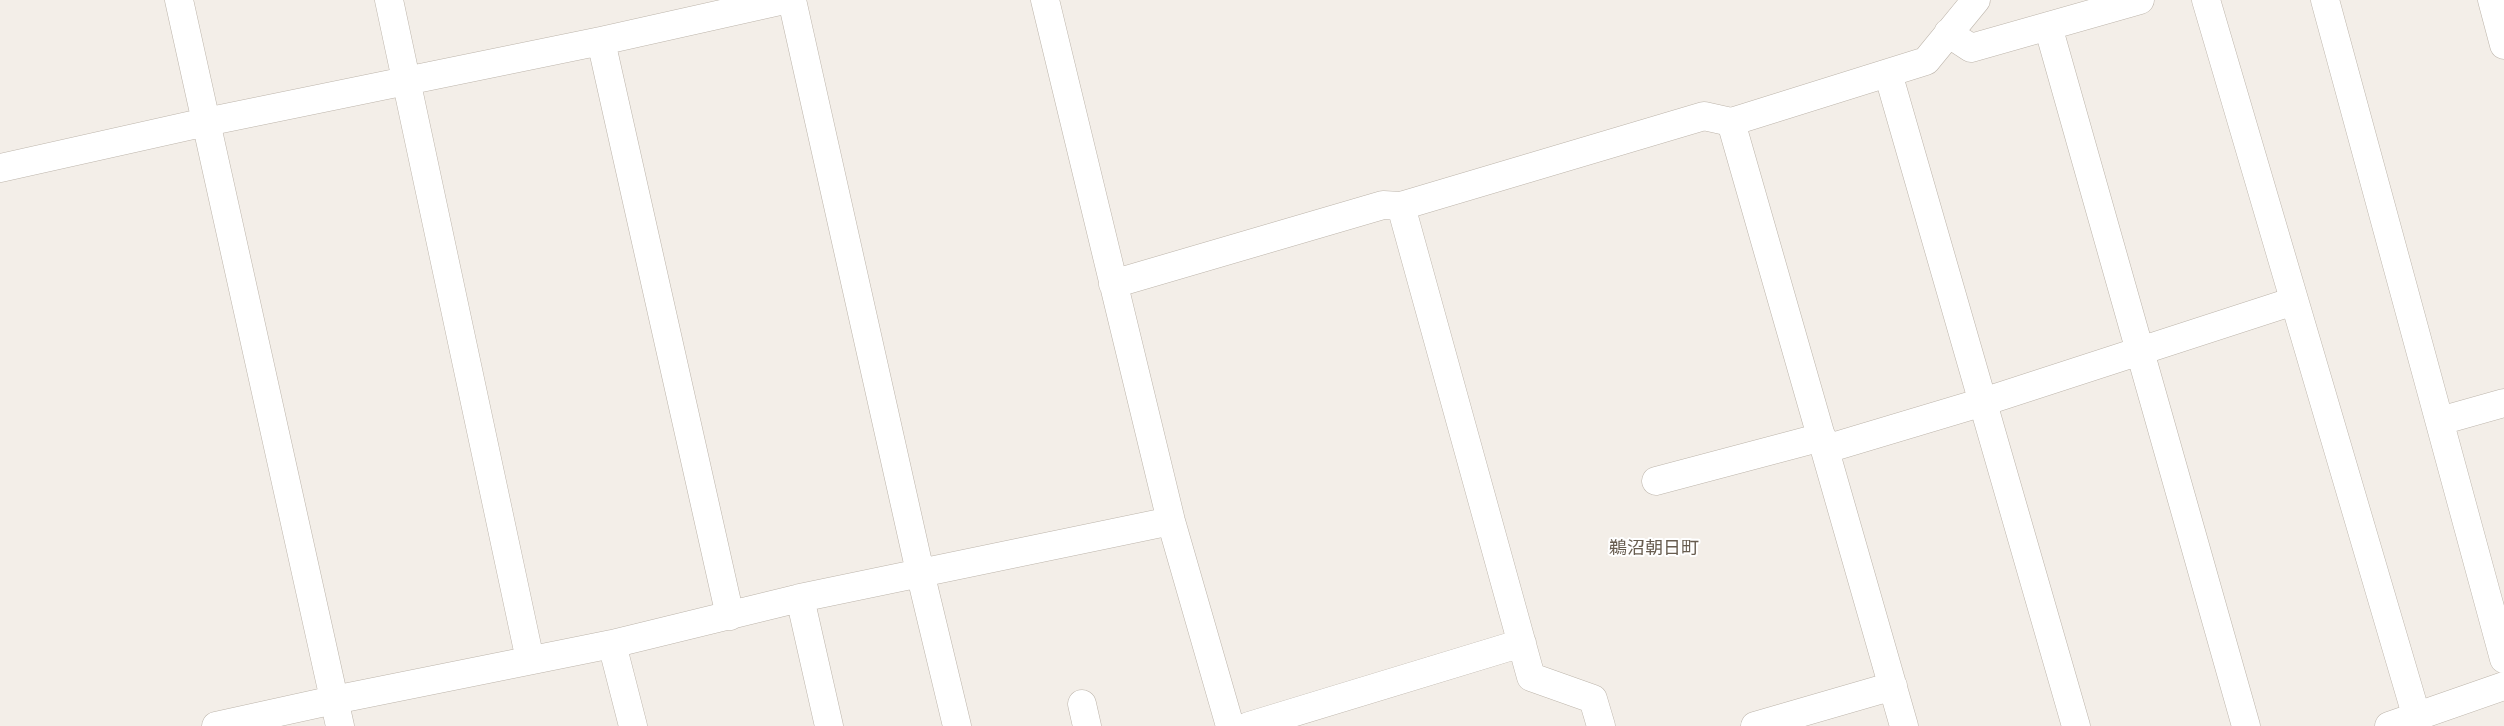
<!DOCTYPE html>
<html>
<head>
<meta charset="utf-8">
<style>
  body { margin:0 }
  canvas { display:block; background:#f3eee8 }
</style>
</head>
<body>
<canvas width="2504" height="726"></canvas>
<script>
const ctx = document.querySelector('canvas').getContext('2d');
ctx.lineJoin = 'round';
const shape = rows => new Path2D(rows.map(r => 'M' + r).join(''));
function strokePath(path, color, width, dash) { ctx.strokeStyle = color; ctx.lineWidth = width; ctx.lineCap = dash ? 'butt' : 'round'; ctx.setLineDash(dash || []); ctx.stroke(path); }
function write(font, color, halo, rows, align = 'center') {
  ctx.font = font + ' Ubuntu,"Noto Sans JP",sans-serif'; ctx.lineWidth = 4; ctx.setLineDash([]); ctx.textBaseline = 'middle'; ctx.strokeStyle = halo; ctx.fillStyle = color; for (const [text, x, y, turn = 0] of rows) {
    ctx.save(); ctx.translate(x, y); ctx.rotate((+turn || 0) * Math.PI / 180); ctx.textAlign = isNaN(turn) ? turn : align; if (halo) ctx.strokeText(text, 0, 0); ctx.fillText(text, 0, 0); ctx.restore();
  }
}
const minor = shape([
  [179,0,340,726],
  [389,0,530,660],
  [792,0,920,572,957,726],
  [1045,0,1171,521,1230,726],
  [2206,0,2417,718],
  [2325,0,2504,659],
  [2492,0,2504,45],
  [2048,26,2246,726],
  [1948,33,1971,48,2140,0],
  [601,41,730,616],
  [1888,73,2076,726],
  [0,168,206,122,601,41,784,0],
  [1113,284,1383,205,1401,206],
  [2440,421,2504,403],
  [1826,449,1983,402,2294,301],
  [1656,481,1822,437],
  [800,598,829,726],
  [612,644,633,726],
  [1082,704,1087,726],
  [216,726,334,700,612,644,800,598,1171,521],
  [1249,726,1522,643],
  [1601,726,1593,699,1531,677,1401,206,1704,116,1731,122],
  [1755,726,1893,686],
  [1904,726,1731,122,1926,61,1976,0]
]);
const tertiary = shape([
  [2389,726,2504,686]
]);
const quarterNames = [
  ["鵜沼朝日町",1654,548]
];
strokePath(minor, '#bdb5ab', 29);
strokePath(tertiary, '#bdb5ab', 29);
strokePath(minor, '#fff', 28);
strokePath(tertiary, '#fff', 28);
write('18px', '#675c4f', '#fff', quarterNames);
</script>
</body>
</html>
